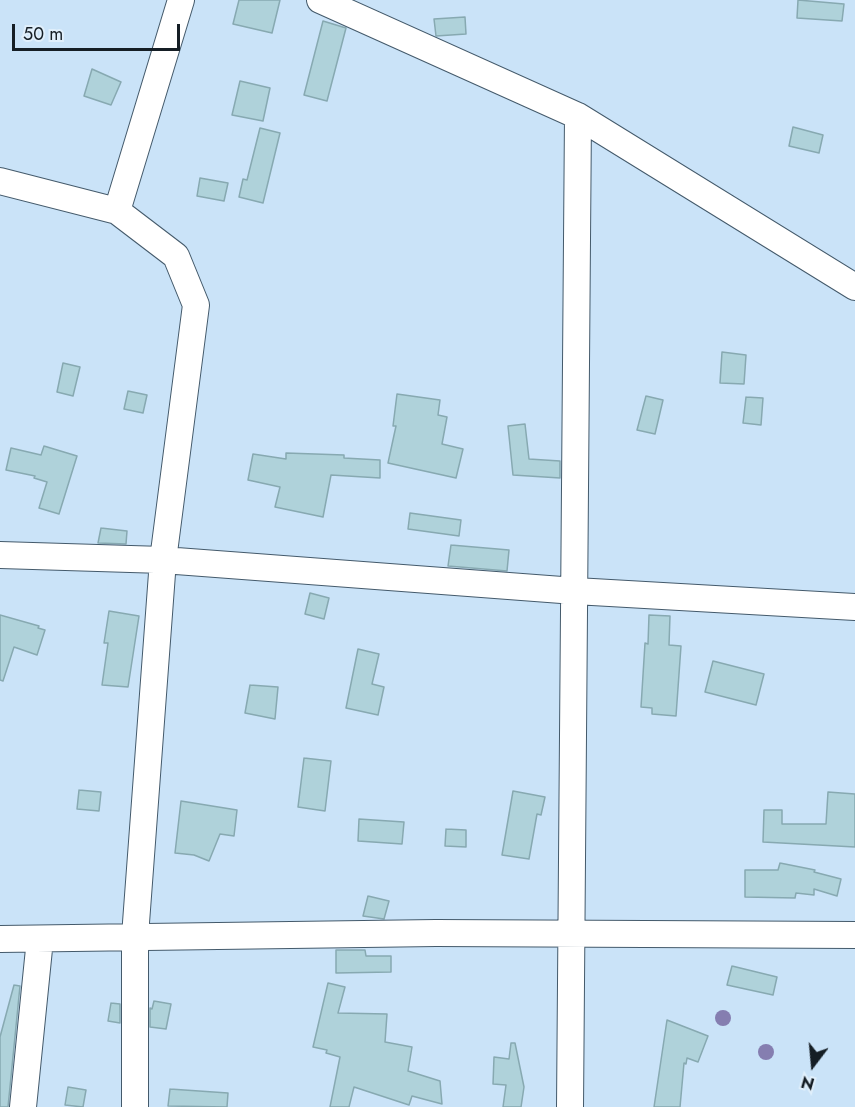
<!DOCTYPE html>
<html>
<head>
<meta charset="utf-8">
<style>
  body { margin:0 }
  #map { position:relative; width:855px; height:1107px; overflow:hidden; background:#cae3f8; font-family:Jost,sans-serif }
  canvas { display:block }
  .north { position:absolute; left:783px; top:1035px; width:60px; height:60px; -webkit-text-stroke:4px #e0effb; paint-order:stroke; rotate:196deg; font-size:16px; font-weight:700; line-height:24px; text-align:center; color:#151e25 }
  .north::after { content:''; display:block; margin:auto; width:21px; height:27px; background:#151e25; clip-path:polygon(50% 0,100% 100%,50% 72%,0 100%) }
  .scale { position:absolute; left:12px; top:24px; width:168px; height:27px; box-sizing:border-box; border:3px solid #151e25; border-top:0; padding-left:8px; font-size:18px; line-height:21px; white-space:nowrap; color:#151e25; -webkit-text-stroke:4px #e0effb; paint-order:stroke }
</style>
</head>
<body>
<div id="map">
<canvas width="855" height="1107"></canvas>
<div class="north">N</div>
<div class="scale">50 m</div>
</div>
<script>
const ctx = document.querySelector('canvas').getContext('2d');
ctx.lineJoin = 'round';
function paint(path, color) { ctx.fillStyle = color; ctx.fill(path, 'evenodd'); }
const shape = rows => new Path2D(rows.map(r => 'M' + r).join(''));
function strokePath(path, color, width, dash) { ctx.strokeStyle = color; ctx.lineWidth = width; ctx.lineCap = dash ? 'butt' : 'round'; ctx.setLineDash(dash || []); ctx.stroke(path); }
const building = shape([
  [239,0,280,0,272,33,233,24,239,0],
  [798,0,844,4,842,21,797,18,798,0],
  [465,17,466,34,436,36,434,19,465,17],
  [323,21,346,28,327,101,304,95,323,21],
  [92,69,121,82,111,105,84,96,92,69],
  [240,81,270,88,263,121,232,115,240,81],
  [793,127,823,135,819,153,789,146,793,127],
  [260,128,280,133,263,203,239,197,243,179,247,180,260,128],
  [200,178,228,183,224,201,197,196,200,178],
  [722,352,746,355,744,384,720,383,722,352],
  [63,363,80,367,73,396,57,392,63,363],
  [128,391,147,395,143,413,124,409,128,391],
  [397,394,440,400,438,415,447,417,442,444,463,449,456,478,388,463,396,426,393,426,397,394],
  [646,396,663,400,655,434,637,430,646,396],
  [746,397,763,398,761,425,743,423,746,397],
  [525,424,529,459,560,461,560,478,513,475,508,426,525,424],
  [44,446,77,456,59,514,39,508,47,482,34,478,35,476,6,470,11,448,41,455,44,446],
  [286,453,344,455,344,458,380,460,380,478,331,475,323,517,275,507,280,487,248,480,253,454,286,459,286,453],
  [410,513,461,520,459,536,408,529,410,513],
  [101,528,127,531,126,544,98,543,101,528],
  [451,545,509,550,507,571,448,566,451,545],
  [310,593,329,598,324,619,305,614,310,593],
  [109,611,139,616,128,687,102,685,108,643,104,643,109,611],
  [0,615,39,626,38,628,45,630,37,655,14,647,3,681,0,680,0,615],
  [649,615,670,616,669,645,681,646,676,716,652,714,652,708,641,707,645,643,648,644,649,615],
  [358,649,379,654,372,684,384,687,378,715,346,708,358,649],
  [713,661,764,674,756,705,705,692,713,661],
  [250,685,278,687,275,719,245,713,250,685],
  [304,758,331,761,325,811,298,807,304,758],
  [79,790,101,792,99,811,77,809,79,790],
  [513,791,545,797,541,815,537,814,529,859,502,855,513,791],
  [828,792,855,794,855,847,763,842,764,810,782,810,782,824,826,824,828,792],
  [181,801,237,810,234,836,220,834,209,861,194,855,175,853,181,801],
  [359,819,404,822,402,844,358,841,359,819],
  [446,829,466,830,466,847,445,846,446,829],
  [780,863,815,870,814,872,841,879,837,896,814,889,814,895,796,893,795,898,745,897,745,870,778,870,780,863],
  [368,896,389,901,384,919,363,916,368,896],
  [336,950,365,950,366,956,391,956,391,972,336,973,336,950],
  [732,966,777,977,773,995,727,985,732,966],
  [328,983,345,987,338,1013,387,1014,385,1042,412,1047,408,1071,440,1081,442,1104,412,1096,409,1105,354,1087,349,1107,330,1107,340,1057,326,1053,327,1050,313,1047,328,983],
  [14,985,20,986,8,1107,0,1107,0,1037,14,985],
  [154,1001,171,1004,166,1029,150,1027,150,1008,152,1009,154,1001],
  [111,1003,120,1004,120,1023,108,1021,111,1003],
  [667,1020,708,1036,698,1062,687,1058,686,1064,684,1063,680,1107,654,1107,667,1020],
  [511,1043,515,1043,524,1087,521,1107,503,1107,506,1085,493,1084,494,1057,509,1059,511,1043],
  [68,1087,86,1090,83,1107,65,1105,68,1087],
  [170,1089,228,1093,227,1107,168,1106,170,1089]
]);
const minor = shape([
  [320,0,578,116,855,287],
  [0,181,117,211,176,256,196,305,163,560,135,936,135,1107],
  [117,211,181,0],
  [0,555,163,560,575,591,855,607],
  [0,939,436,933,855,935],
  [23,1107,40,939],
  [570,1107,578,116]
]);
const trees = [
  [723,1018],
  [766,1052]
];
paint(building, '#afd2da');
strokePath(building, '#87a9b1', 1.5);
strokePath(minor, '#445a6b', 28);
strokePath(minor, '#fff', 26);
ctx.fillStyle = '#857eb0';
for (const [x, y] of trees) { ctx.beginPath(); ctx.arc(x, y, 8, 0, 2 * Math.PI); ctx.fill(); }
</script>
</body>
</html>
